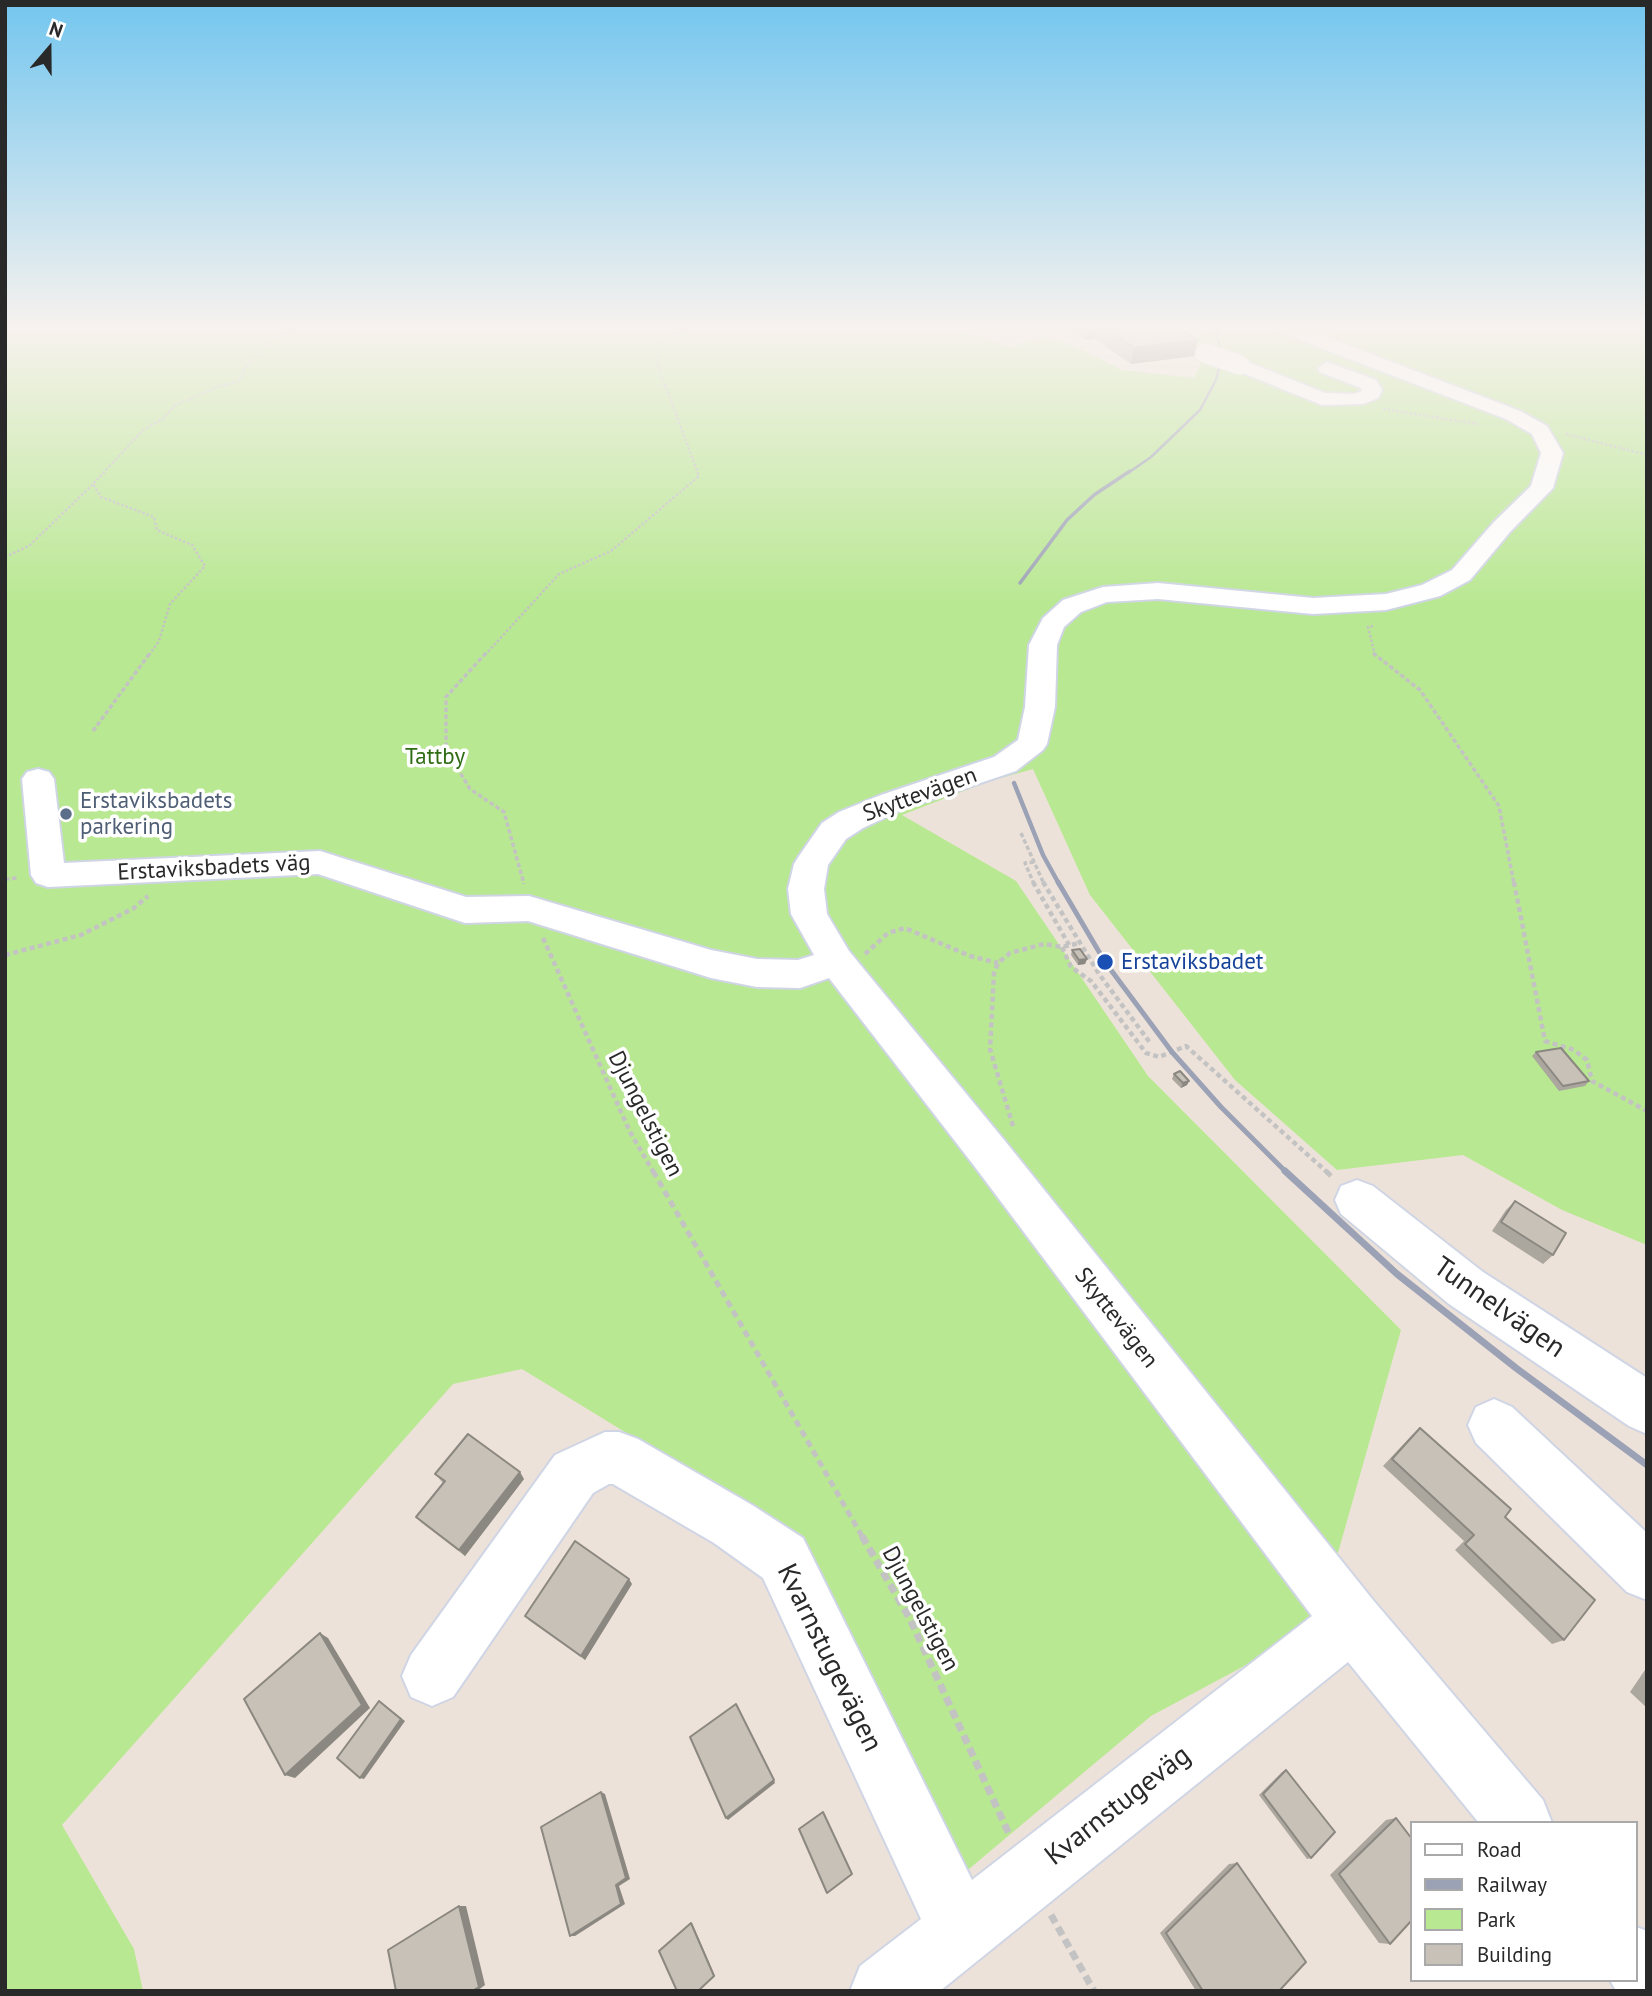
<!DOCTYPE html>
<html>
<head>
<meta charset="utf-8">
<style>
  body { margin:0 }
  #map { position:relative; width:1652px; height:1996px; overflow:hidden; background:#ede2d9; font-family:"PT Sans",sans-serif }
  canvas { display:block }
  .frame { position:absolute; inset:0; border:7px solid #292929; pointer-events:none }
  .legend { position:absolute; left:1410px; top:1821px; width:228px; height:161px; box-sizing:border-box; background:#fff; border:2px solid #a9a9a9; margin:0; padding:9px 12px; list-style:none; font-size:21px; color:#292929 }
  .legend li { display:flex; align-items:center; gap:14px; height:35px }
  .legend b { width:35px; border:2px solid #a9a9a9 }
  .north { position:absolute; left:14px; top:14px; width:70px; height:70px; -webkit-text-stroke:5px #fff; paint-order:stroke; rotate:20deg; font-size:19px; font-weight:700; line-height:28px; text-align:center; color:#292929 }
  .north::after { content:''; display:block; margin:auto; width:24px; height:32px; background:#292929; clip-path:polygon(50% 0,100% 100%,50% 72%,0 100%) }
</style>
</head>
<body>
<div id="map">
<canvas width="1652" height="1996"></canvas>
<div class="frame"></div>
<ul class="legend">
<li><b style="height:9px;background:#fff"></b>Road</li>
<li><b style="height:9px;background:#9ca2b5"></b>Railway</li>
<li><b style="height:19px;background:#b8e891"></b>Park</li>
<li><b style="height:19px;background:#c7c1b8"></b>Building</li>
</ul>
<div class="north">N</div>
</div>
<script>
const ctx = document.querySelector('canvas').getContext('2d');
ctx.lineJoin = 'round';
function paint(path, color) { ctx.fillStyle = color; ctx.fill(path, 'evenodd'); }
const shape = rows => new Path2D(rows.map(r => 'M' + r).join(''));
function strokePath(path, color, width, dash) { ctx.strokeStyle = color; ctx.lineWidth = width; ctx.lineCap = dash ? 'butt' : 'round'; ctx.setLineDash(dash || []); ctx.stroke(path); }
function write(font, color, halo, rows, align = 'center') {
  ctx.font = font + ' "PT Sans",sans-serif'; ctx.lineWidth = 7; ctx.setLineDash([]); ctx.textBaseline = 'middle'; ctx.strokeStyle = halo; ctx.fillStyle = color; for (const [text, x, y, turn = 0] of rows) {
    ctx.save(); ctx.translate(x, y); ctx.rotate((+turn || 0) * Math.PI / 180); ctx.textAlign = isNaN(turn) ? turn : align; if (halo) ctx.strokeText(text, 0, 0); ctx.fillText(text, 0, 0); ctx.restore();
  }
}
const green = shape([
  [5,327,955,327,1010,347,1040,337,1064,341,1122,370,1194,378,1201,363,1197,360,1194,327,1647,327,1647,1245,1562,1210,1463,1155,1337,1170,1235,1080,1090,895,1033,769,987,782,902,815,1016,881,1148,1076,1401,1330,1317,1627,1151,1716,963,1874,798,1538,522,1369,453,1384,62,1825,134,1949,143,1991,5,1991]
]);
const pathFar4 = shape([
  [1383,409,1478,424],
  [1566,434,1647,455],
  [5,557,29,546,93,484],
  [1373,626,1368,627,1375,655],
  [149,655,159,641,170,604,205,566,192,545,157,530,154,517,101,497,93,484,144,429,162,420,174,406,217,387,239,381,245,368,269,342,297,327],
  [485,655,559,574,611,551,699,476,657,363,661,346,673,334,687,327]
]);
const pathFar3 = shape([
  [486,653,446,697,446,749,470,789,504,812,524,884],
  [1373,653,1420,690,1499,806,1514,884],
  [93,731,150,653],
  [1021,833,1044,884],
  [1034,862,1025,863,1034,884],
  [5,879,18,878]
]);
const pathFar2 = shape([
  [1033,882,1069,945],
  [1043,882,1099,974,1151,1044],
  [1514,882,1545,1041,1574,1050,1587,1060,1592,1081,1647,1111],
  [543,938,630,1132,654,1173],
  [1062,947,1071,967,1091,981,1146,1053,1159,1057,1186,1046,1328,1173],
  [865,954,888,933,905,928,970,956,998,963],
  [5,955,81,935,134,908,148,896],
  [1013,1126,990,1049,994,973,998,963,1010,953,1044,944,1062,947,1080,943]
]);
const pathFar1 = shape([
  [653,1171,863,1538],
  [1326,1171,1333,1178]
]);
const path = shape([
  [862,1536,910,1619,1010,1836],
  [1051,1915,1094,1991]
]);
const minor = shape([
  [1275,327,1300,327,1520,411,1547,426,1563,453,1553,488,1510,532,1470,580,1440,596,1386,610,1313,614,1158,599,1107,602,1081,612,1064,627,1057,645,1055,707,1047,744,1043,750,1016,771,903,809,863,828,846,839,828,865,824,889,827,914,849,951,1005,1141,1373,1600,1543,1800,1552,1823,1479,1823,1348,1662,940,1991,850,1991,860,1966,921,1919,763,1578,714,1543,613,1484,609,1484,593,1493,453,1697,432,1706,411,1697,402,1676,411,1655,555,1455,605,1432,619,1432,638,1439,752,1505,803,1538,972,1880,1312,1616,975,1167,829,978,800,988,757,987,711,978,528,921,465,923,318,874,48,887,36,883,31,875,22,779,27,772,38,769,49,772,54,779,64,863,320,851,466,897,529,896,711,950,757,959,798,960,814,955,791,914,788,889,794,864,799,856,822,823,839,812,881,795,994,757,1018,740,1025,707,1029,645,1043,618,1063,600,1103,587,1158,583,1313,598,1386,594,1422,585,1452,570,1494,522,1531,486,1541,453,1532,434,1506,419,1277,331,1275,327],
  [1240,359,1325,393,1354,394,1362,391,1361,388,1320,372,1318,368,1327,362,1376,380,1382,390,1378,398,1363,404,1322,405,1233,369,1231,365,1240,359],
  [1357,1180,1373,1186,1483,1272,1647,1378,1647,1434,1629,1426,1449,1304,1341,1214,1335,1200,1341,1186,1357,1180],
  [1494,1399,1512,1407,1647,1533,1647,1600,1627,1592,1476,1443,1468,1425,1476,1407,1494,1399],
  [1636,1927,1647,1931,1647,1991,1616,1991,1610,1980,1636,1980,1636,1927]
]);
const railFar4 = shape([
  [1128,473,1151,457,1200,410,1216,380,1220,364,1219,343,1214,327]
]);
const railFar3 = shape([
  [1020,583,1067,520,1094,495,1130,471]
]);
const railFar2 = shape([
  [1014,783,1043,855,1059,884]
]);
const railFar1 = shape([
  [1058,882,1105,962,1172,1052,1221,1107,1287,1173]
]);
const rail = shape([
  [1285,1171,1397,1274,1516,1368,1647,1465]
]);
const minorBridge = shape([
  [1205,353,1240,365]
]);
const wall = shape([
  [1067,327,1177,327,1194,356,1131,364,1095,339,1086,340],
  [1072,950,1087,959,1085,964,1078,965,1071,955],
  [1536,1052,1589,1081,1585,1086,1559,1091,1532,1056],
  [1174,1074,1189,1081,1187,1085,1181,1088,1172,1079],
  [1515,1201,1553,1255,1543,1264,1492,1231,1506,1210],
  [1420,1428,1505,1517,1564,1640,1552,1644,1455,1550,1464,1541,1383,1466,1412,1435],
  [435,1474,524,1479,465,1556,422,1523,416,1517,443,1483],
  [632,1584,585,1660,530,1621,525,1616],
  [1647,1667,1647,1708,1630,1692],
  [1286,1770,1311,1858,1307,1859,1259,1795,1282,1772],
  [1396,1818,1390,1944,1379,1943,1330,1875,1386,1820],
  [1237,1863,1279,1991,1196,1991,1160,1933,1229,1864]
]);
const shadedWall = shape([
  [1088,327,1097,327,1095,339,1086,340],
  [1198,340,1194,356,1131,364,1134,348],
  [1087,959,1085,964,1078,965,1079,960],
  [1189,1081,1187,1085,1181,1088,1183,1083],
  [520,1472,524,1479,465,1556,459,1550],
  [629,1579,632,1584,585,1660,581,1656],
  [320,1633,328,1638,370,1708,295,1778,285,1775],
  [379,1701,405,1721,364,1779,360,1778],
  [774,1780,775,1783,728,1820,726,1818],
  [601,1792,605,1794,630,1879,619,1886,625,1904,575,1936,570,1936,616,1885],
  [459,1906,466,1906,485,1985,477,1991,472,1991],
  [691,1923,692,1923,715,1976,698,1991]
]);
const building = shape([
  [1104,327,1177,327,1198,340,1134,348,1104,327],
  [1080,949,1087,959,1079,960,1072,950,1080,949],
  [1561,1048,1589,1081,1563,1086,1536,1052,1561,1048],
  [1180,1071,1189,1081,1183,1083,1174,1074,1180,1071],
  [1515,1201,1566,1233,1553,1255,1501,1222,1515,1201],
  [1420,1428,1511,1509,1505,1517,1595,1600,1564,1640,1465,1544,1474,1535,1392,1459,1420,1428],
  [468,1434,520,1472,459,1550,416,1517,445,1481,435,1474,468,1434],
  [575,1541,629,1579,581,1656,525,1616,575,1541],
  [320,1633,362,1705,285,1775,244,1699,320,1633],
  [379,1701,401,1719,360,1778,337,1758,379,1701],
  [736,1704,774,1780,726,1818,690,1737,736,1704],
  [1286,1770,1335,1832,1311,1858,1263,1794,1286,1770],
  [601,1792,626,1878,616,1885,621,1904,570,1936,541,1827,601,1792],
  [823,1812,852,1874,827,1893,799,1829,823,1812],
  [1396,1818,1412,1839,1412,1920,1390,1944,1339,1874,1396,1818],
  [1237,1863,1306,1962,1279,1991,1203,1991,1166,1933,1237,1863],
  [459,1906,479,1987,472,1991,396,1991,388,1950,459,1906],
  [691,1923,714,1976,698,1991,677,1991,659,1951,691,1923]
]);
const markers = [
  [66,814,7,"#5c6f8a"],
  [1105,962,9,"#1a4fb4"]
];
const parkNames = [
  ["Tattby",435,757]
];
const streetNames = [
  ["Skyttevägen",920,795,-20],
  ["Erstaviksbadets väg",214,868,-3],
  ["Djungelstigen",645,1114,63],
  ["Skyttevägen",1116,1318,52],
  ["Djungelstigen",920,1609,62]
];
const serviceNames = [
  ["Erstaviksbadets",80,801],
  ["parkering",80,827]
];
const transitNames = [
  ["Erstaviksbadet",1121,962]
];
const nearStreetnames = [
  ["Tunnelvägen",1499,1308,35],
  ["Kvarnstugevägen",829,1658,64],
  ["Kvarnstugeväg",1118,1806,-38]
];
paint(green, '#b8e891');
strokePath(minor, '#cfd5e4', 4);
strokePath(pathFar4, '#c3c3c3', 2.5, [2.5, 2]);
strokePath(pathFar3, '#c3c3c3', 3.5, [4.5, 2.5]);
strokePath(pathFar2, '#c3c3c3', 4.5, [5, 3.5]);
strokePath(pathFar1, '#c3c3c3', 5, [7, 4.5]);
strokePath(path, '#c3c3c3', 7, [9, 5]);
paint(minor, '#fff');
strokePath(railFar4, '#9ca2b5', 2.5);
strokePath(railFar3, '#9ca2b5', 3.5);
strokePath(railFar2, '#9ca2b5', 4.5);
strokePath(railFar1, '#9ca2b5', 5);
strokePath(rail, '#9ca2b5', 7);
strokePath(minorBridge, '#cfd5e4', 21, []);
strokePath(minorBridge, '#fff', 19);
paint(wall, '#aba69e');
paint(shadedWall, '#8b8781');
paint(building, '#c7c1b8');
strokePath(building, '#8b8781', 2);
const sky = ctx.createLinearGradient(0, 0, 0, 607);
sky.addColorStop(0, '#73c6ef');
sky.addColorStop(0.54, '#f7f2ee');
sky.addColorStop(1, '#f7f2ee00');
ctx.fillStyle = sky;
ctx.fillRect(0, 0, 1652, 607);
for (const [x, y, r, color] of markers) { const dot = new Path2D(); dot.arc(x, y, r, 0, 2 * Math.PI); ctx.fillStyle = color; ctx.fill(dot); strokePath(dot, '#fff', 2.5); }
write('23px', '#2f6c13', '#fff', parkNames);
write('23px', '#292929', '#fff', streetNames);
write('23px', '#4e5e75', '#fff', serviceNames, 'left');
write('23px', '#164399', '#fff', transitNames, 'left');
write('28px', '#292929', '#fff', nearStreetnames);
</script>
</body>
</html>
